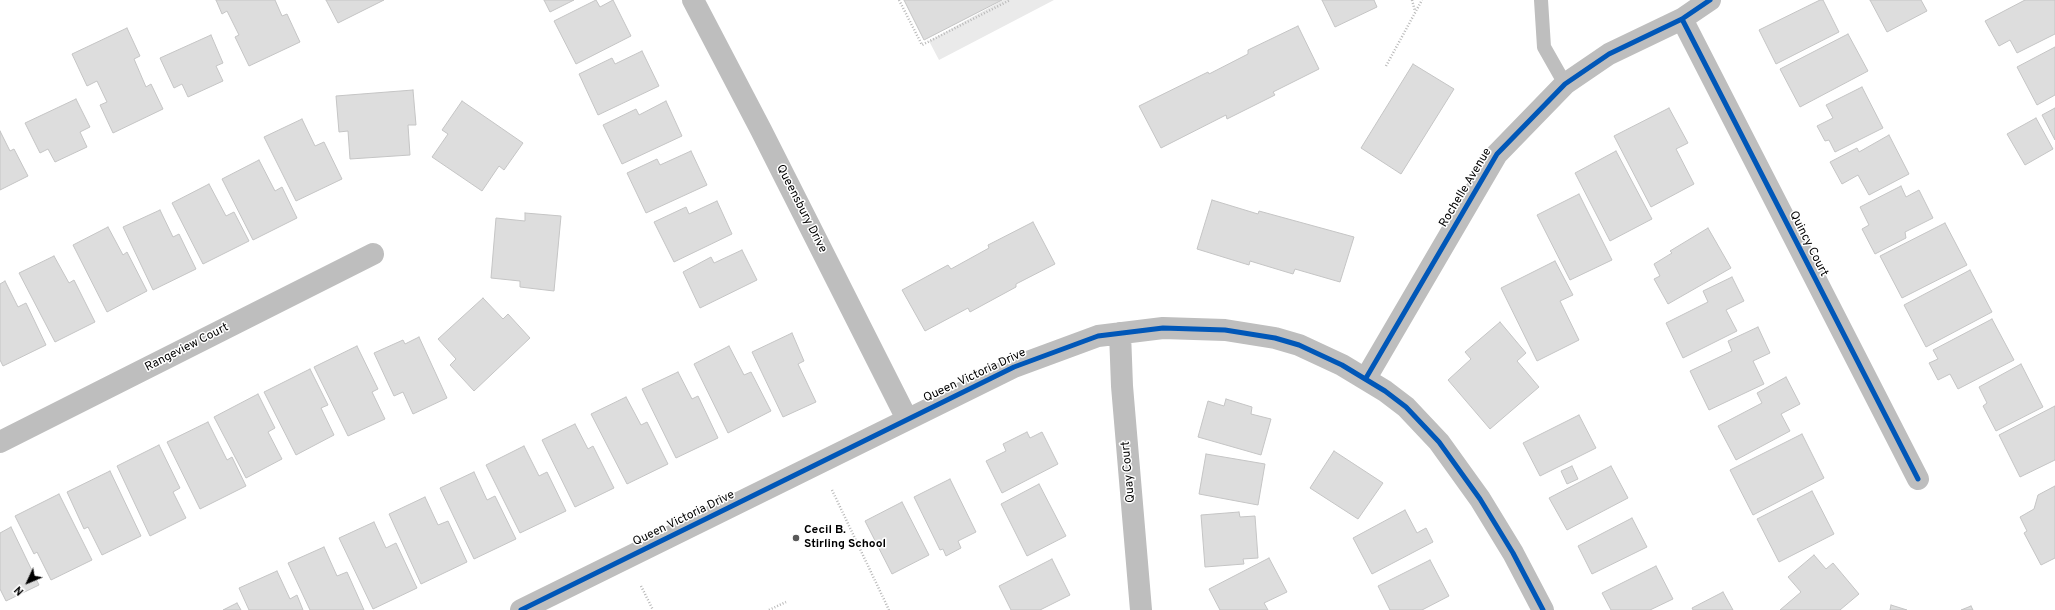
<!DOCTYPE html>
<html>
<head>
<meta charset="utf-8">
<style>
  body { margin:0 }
  #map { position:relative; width:2055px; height:610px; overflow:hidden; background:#fff; font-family:Overpass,sans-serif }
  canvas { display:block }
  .north { position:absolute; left:8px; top:562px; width:40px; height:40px; -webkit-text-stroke:3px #fff; paint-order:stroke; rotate:226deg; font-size:11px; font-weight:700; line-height:16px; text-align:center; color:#000 }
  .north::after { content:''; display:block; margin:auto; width:14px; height:18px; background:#000; clip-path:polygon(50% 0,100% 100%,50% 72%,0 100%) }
</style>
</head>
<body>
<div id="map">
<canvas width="2055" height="610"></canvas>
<div class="north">N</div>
</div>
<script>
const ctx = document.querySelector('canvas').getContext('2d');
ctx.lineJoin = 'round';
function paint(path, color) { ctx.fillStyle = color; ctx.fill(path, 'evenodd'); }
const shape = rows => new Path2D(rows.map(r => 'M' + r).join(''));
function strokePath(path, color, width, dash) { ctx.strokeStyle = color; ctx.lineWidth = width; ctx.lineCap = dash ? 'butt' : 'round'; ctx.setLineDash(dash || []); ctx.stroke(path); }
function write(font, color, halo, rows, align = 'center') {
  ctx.font = font + ' Overpass,sans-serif'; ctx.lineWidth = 3; ctx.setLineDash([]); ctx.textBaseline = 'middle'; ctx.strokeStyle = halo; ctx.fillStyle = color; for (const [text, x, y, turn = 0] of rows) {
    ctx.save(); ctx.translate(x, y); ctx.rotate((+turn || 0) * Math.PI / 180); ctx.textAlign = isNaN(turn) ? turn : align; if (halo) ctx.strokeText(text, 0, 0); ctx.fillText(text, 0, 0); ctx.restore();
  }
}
const green = shape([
  [1003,0,1054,0,939,60,929,41]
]);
const building = shape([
  [216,0,275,0,282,16,287,14,300,42,249,66,235,37,239,35,227,11,222,14,216,0],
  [326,0,384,0,338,23,326,0],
  [544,0,574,0,550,12,544,0],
  [596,0,600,7,613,0,631,36,576,64,554,21,596,0],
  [904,0,1002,0,924,40,904,0],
  [1322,0,1374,0,1377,7,1335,27,1322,0],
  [1820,0,1823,0,1839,32,1776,64,1759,30,1820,0],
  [1870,0,1921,0,1927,11,1887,32,1870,0],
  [2025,0,2055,0,2055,34,2017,53,2010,40,1999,46,1985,21,2025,0],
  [1298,26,1319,69,1273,92,1275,95,1227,119,1226,115,1161,148,1139,106,1208,72,1209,74,1248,54,1248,50,1298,26],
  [127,28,140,56,134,59,146,87,151,84,163,109,113,133,100,105,107,102,97,81,87,86,72,54,127,28],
  [1848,34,1868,71,1800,107,1780,69,1848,34],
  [211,35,223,63,216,66,223,81,188,97,182,84,174,88,160,58,211,35],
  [2055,47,2055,95,2037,105,2017,67,2055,47],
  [642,51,659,86,598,115,579,74,612,58,615,64,642,51],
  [1413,64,1454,89,1401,174,1361,148,1413,64],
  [1862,87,1883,128,1835,152,1829,140,1825,141,1817,126,1833,118,1826,105,1862,87],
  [413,90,416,125,408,125,410,155,350,159,348,131,339,132,336,96,413,90],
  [76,99,90,127,80,132,87,147,55,162,48,149,40,153,25,123,76,99],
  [462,101,523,143,504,170,499,166,482,191,432,157,448,134,442,130,462,101],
  [666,101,682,136,622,164,603,125,636,109,639,115,666,101],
  [1669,108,1688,143,1676,149,1694,184,1651,207,1614,136,1669,108],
  [2055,108,2055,140,2042,115,2055,108],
  [2036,118,2053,149,2025,165,2007,134,2036,118],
  [302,119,315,146,324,142,342,179,296,201,264,137,302,119],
  [0,131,10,151,14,149,28,176,0,190,0,131],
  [1889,135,1909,174,1869,195,1858,175,1842,184,1830,162,1857,148,1859,152,1889,135],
  [691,151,707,185,646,213,627,173,657,159,660,165,691,151],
  [1616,151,1652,219,1610,241,1575,173,1616,151],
  [259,160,275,191,282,187,297,218,253,240,222,179,259,160],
  [209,184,226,216,234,212,249,241,203,264,172,203,209,184],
  [1901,186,1906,197,1919,190,1933,218,1905,232,1906,238,1875,254,1862,229,1869,225,1860,207,1901,186],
  [1579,194,1612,260,1570,280,1537,215,1579,194],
  [1212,200,1258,214,1259,211,1354,237,1340,282,1295,269,1293,274,1250,261,1249,265,1197,249,1212,200],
  [717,201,732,234,674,262,654,222,686,207,689,214,717,201],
  [160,210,173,237,179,234,196,269,153,290,123,227,160,210],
  [525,213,561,216,554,291,520,287,520,281,491,278,496,218,525,221,525,213],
  [1033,222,1055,264,1016,284,1016,287,970,312,968,308,925,331,902,290,948,265,951,269,989,248,988,245,1033,222],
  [1945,223,1967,265,1902,298,1880,256,1945,223],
  [108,227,123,255,127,252,147,291,107,312,73,245,108,227],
  [1708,228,1731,268,1668,304,1654,279,1660,276,1654,264,1672,253,1670,251,1708,228],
  [742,250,757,280,700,308,683,272,711,257,714,263,742,250],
  [54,256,69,283,74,280,95,322,55,342,19,273,54,256],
  [1555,261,1573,295,1560,301,1579,340,1537,361,1501,288,1555,261],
  [1970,270,1992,312,1926,347,1904,305,1970,270],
  [1732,277,1744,301,1726,310,1737,331,1683,358,1666,323,1708,302,1703,291,1732,277],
  [5,281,18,307,26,303,46,345,3,366,0,360,0,284,5,281],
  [483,298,503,319,508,314,530,338,474,391,450,365,456,359,438,339,483,298],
  [1992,319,2014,360,1958,389,1950,374,1938,380,1929,363,1938,359,1933,350,1992,319],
  [1500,322,1526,353,1517,361,1539,387,1490,429,1448,380,1471,359,1465,352,1500,322],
  [1758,327,1770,353,1753,361,1764,384,1709,410,1690,371,1732,351,1728,341,1758,327],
  [792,333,804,361,798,364,816,402,783,417,752,352,792,333],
  [419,337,447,398,413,414,403,392,394,396,374,353,403,340,405,344,419,337],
  [357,346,378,389,372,392,385,419,348,436,314,367,357,346],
  [729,346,744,375,751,372,771,411,728,433,694,364,729,346],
  [2021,364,2043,407,1996,431,1983,406,1987,403,1979,387,2021,364],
  [310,369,328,405,321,408,334,435,296,455,264,392,310,369],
  [678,372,692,399,698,396,718,438,676,458,642,389,678,372],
  [1786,377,1800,404,1781,414,1790,431,1736,460,1718,426,1762,403,1757,393,1786,377],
  [258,394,275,428,268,432,282,459,246,478,214,417,258,394],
  [626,397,641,425,647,422,668,464,627,484,591,414,626,397],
  [1226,399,1252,407,1251,414,1271,419,1261,455,1198,437,1208,401,1224,406,1226,399],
  [2055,406,2055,460,2020,477,1999,435,2055,406],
  [1579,415,1596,448,1540,476,1523,443,1579,415],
  [208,422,227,460,232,457,246,486,200,509,167,442,208,422],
  [575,424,588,449,593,446,614,488,575,507,542,440,575,424],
  [1027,432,1030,438,1042,432,1058,464,1002,493,986,461,1006,451,1003,444,1027,432],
  [1802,434,1824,478,1753,515,1730,470,1802,434],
  [159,445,180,488,173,492,186,518,150,536,117,466,159,445],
  [524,446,539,476,547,472,566,511,520,533,486,465,524,446],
  [1334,451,1383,483,1358,519,1310,488,1334,451],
  [1206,454,1265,464,1258,505,1199,494,1206,454],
  [1572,466,1578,479,1567,484,1561,471,1572,466],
  [1611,466,1628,498,1567,530,1549,498,1611,466],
  [110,471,141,536,102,555,88,527,84,529,67,492,110,471],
  [474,472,487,500,495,496,516,539,474,559,440,488,474,472],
  [950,479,976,532,958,541,961,548,946,556,943,549,940,550,914,497,950,479],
  [1039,484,1066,536,1027,556,1001,504,1039,484],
  [2055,486,2055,558,2041,565,2024,533,2027,531,2020,517,2034,509,2038,495,2055,486],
  [1812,491,1834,534,1779,562,1757,519,1812,491],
  [59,494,92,560,51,580,37,552,34,554,15,516,59,494],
  [425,497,438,525,448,521,467,562,421,584,389,514,425,497],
  [902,502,929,555,892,574,865,521,902,502],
  [1405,510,1417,533,1426,528,1433,542,1372,574,1353,538,1405,510],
  [1239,512,1240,517,1255,516,1258,558,1243,559,1244,564,1205,567,1201,515,1239,512],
  [1632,518,1647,547,1592,574,1578,546,1632,518],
  [374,522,386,548,396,543,417,588,373,609,339,538,374,522],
  [11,527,39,585,6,601,0,589,0,533,11,527],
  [324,547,337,576,347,572,364,610,310,610,288,563,324,547],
  [1814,555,1826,569,1833,563,1859,594,1840,610,1780,610,1801,592,1788,577,1814,555],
  [1269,558,1287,592,1264,603,1268,610,1220,610,1209,589,1269,558],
  [1052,559,1070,595,1040,610,1011,610,999,586,1052,559],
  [1430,560,1449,596,1422,610,1390,610,1378,586,1430,560],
  [1656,566,1673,599,1650,610,1611,610,1602,593,1656,566],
  [277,571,290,599,297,595,303,610,249,610,239,588,277,571],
  [1723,592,1733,610,1693,610,1692,608,1723,592],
  [237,603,241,610,223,610,237,603],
  [1891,605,1907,610,1890,610,1891,605],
  [1971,606,1973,610,1961,610,1971,606]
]);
const path = shape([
  [899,0,922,45,1010,0],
  [1412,0,1415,11],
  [1386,66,1422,0],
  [832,490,889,610],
  [641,586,653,610],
  [769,610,786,602]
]);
const service = shape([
  [1541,0,1544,47,1565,84]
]);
const minor = shape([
  [693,0,761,130,907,419],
  [1682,19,1918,479],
  [1120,333,1122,386,1141,610],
  [1366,378,1497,154,1565,84,1609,54,1682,19,1710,0],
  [0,442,373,254],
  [521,610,1014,367,1098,336,1163,328,1225,330,1275,338,1299,345,1342,365,1385,391,1406,407,1439,442,1480,499,1513,553,1543,610]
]);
const cycleway = shape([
  [1682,19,1918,479],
  [1366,378,1497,154,1565,84,1609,54,1682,19,1710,0],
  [521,610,1014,367,1098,336,1163,328,1225,330,1275,338,1299,345,1342,365,1385,391,1406,407,1439,442,1480,499,1513,553,1543,610]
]);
const markers = [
  [796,538,4,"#595959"]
];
const streetNames = [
  ["Rochelle Avenue",1466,188,-59],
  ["Queensbury Drive",801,209,63],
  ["Quincy Court",1808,244,63],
  ["Rangeview Court",187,348,-27],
  ["Queen Victoria Drive",975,376,-25],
  ["Quay Court",1129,472,-95],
  ["Queen Victoria Drive",684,519,-26]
];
const poiNames = [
  ["Cecil B.",804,531],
  ["Stirling School",804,545]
];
paint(green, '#eaeaea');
paint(building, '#ddd');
strokePath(building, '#c5c5c5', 1);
strokePath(path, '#b8b8b8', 2.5, [1, 2]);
strokePath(service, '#bebebe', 14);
strokePath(minor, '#bebebe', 22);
strokePath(cycleway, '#0057b8', 5);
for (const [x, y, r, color] of markers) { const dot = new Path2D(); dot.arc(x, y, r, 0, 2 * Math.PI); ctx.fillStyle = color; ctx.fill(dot); strokePath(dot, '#fff', 1.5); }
write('12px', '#000', '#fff', streetNames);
write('bold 12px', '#000', '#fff', poiNames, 'left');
</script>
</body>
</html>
